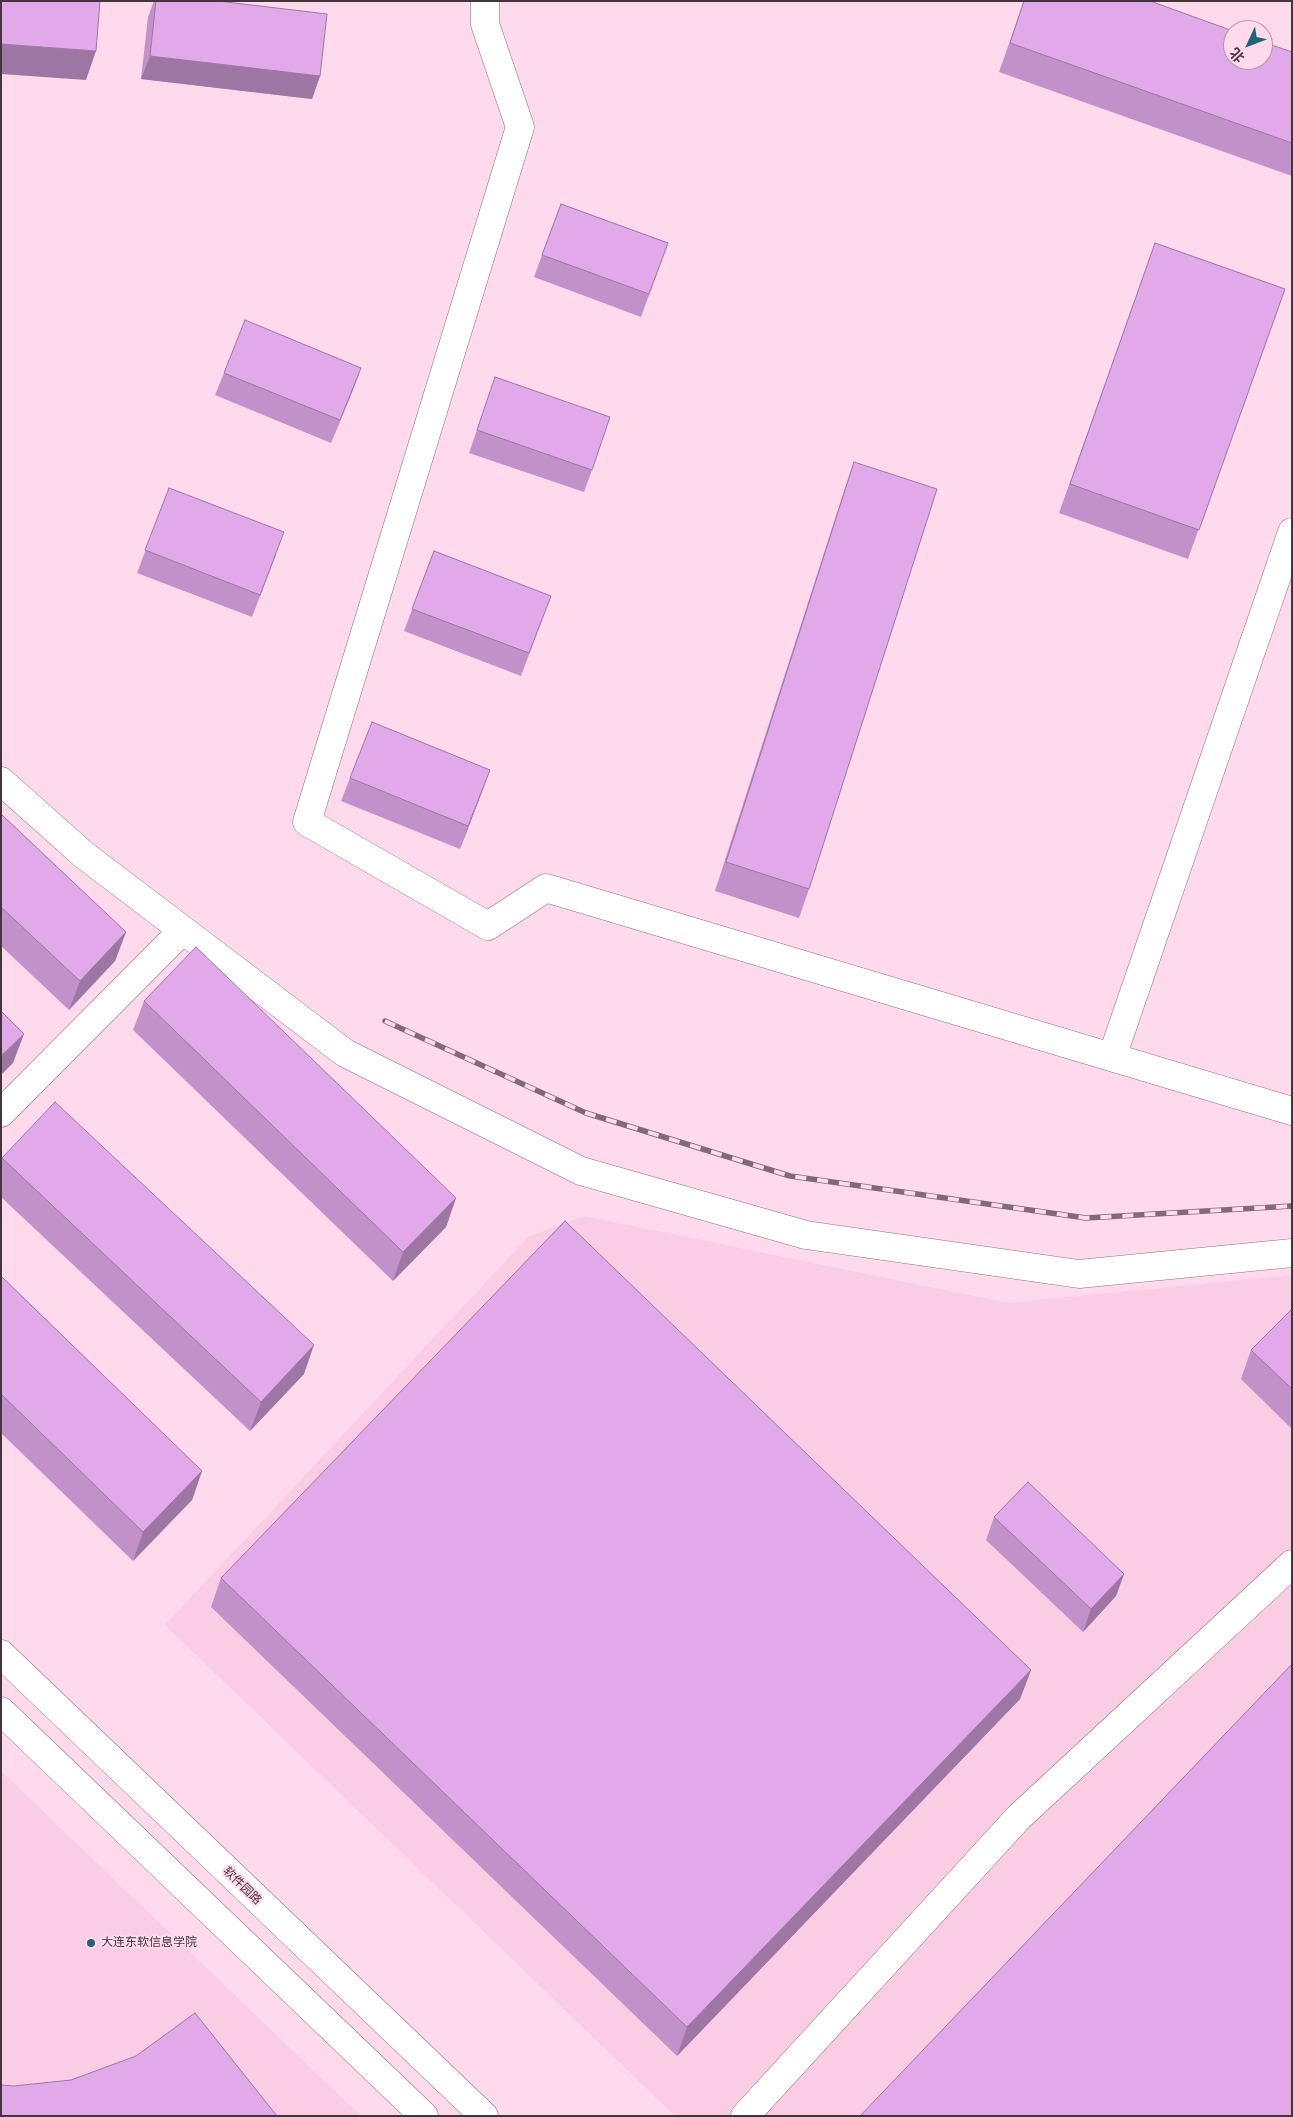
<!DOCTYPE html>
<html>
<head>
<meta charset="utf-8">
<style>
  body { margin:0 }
  #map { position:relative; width:1293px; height:2117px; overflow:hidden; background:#ffd9ec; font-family:"Fira Sans","Noto Sans SC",sans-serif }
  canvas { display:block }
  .frame { position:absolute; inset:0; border:2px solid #44353d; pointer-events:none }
  .north { position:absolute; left:1223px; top:20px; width:50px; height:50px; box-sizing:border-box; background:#ffd9ec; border:1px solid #b497a6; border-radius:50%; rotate:227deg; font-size:14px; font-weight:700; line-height:20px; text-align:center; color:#44353d }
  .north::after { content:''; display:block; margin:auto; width:18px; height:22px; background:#226477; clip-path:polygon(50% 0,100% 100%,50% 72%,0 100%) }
</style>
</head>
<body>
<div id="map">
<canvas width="1293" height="2117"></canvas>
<div class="frame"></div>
<div class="north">北</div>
</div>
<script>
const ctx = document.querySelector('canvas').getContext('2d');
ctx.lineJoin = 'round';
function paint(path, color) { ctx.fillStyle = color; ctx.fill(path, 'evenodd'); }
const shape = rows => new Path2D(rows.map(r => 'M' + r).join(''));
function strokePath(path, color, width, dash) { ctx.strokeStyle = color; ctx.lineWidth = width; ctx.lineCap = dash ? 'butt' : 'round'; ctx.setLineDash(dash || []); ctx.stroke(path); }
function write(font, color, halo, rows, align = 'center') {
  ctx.font = font + ' "Fira Sans","Noto Sans SC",sans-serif'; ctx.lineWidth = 4; ctx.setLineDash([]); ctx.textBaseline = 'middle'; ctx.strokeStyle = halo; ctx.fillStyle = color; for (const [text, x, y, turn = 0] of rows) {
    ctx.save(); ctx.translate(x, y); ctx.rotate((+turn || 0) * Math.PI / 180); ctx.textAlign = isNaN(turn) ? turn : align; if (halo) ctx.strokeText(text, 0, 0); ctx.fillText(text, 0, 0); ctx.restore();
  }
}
const built = shape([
  [584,1216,1008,1303,1292,1275,1292,2116,675,2116,165,1625,528,1237],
  [1,1771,361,2116,1,2116]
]);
const minor = shape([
  [485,1,485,24,520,127,307,822,488,926,546,888,1292,1111],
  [1,781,84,855,345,1053,581,1171,806,1235,1079,1274,1292,1253],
  [1112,1057,1292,532],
  [1,1113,183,930],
  [745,2116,1019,1817,1292,1564]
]);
const major = shape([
  [1,1654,484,2116],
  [1,1711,424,2116]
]);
const rail = shape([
  [385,1021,586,1113,790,1176,1086,1218,1292,1206]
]);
const wall = shape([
  [154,1,218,1,320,76,312,99,141,79,148,17],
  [1024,1,1292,52,1292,176,999,72],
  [561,204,668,243,641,317,534,277],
  [1155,243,1285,289,1188,559,1059,513],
  [361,368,331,443,215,395,224,373],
  [495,377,592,470,584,492,469,453],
  [854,462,809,889,799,918,715,891,844,491],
  [169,488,276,555,252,617,137,573],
  [434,551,551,596,521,676,404,631],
  [490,770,460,849,341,801,350,778],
  [1,814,126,932,115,961,69,1010,1,946],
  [144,1001,456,1198,446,1227,393,1281,133,1030],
  [2,1158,304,1374,250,1431,1,1197,1,1161],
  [1,1276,202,1471,192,1500,133,1561,1,1433],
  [1292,1309,1292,1429,1241,1379,1251,1350],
  [994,1517,1124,1574,1116,1596,1083,1632,986,1540],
  [221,1578,1031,1670,1020,1699,677,2056,211,1607]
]);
const shadedWall = shape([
  [1,44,96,51,86,80,1,74],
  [150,56,320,76,312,99,141,79],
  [361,368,353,390,331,443,340,420],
  [490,770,482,792,460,849,468,826],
  [126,932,115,961,69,1010,80,981],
  [24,1034,13,1063,1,1075,1,1056],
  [456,1198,446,1227,393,1281,403,1252],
  [314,1345,304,1374,250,1431,261,1402],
  [202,1471,192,1500,133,1561,143,1532],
  [1124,1574,1116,1596,1083,1632,1091,1609],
  [1031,1670,1020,1699,677,2056,687,2027]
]);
const building = shape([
  [1,1,100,1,96,51,1,44,1,1],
  [156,1,218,1,327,14,320,76,150,56,156,1],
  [1024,1,1150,1,1233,31,1233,60,1263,60,1263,42,1292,52,1292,143,1010,43,1024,1],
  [561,204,668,243,649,294,542,255,561,204],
  [1155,243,1285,289,1199,530,1070,484,1155,243],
  [245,320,361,368,340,420,224,373,245,320],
  [495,377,610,417,592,470,477,430,495,377],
  [854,462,937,489,809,889,726,862,854,462],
  [169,488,284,532,260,595,145,550,169,488],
  [434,551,551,596,529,653,412,609,434,551],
  [372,722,490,770,468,826,350,778,372,722],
  [1,814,126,932,80,981,1,907,1,814],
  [196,947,456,1198,403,1252,144,1001,196,947],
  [1,1011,24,1034,1,1056,1,1011],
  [55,1102,314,1345,261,1402,2,1158,55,1102],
  [565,1221,1031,1670,687,2027,221,1578,565,1221],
  [1,1276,202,1471,143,1532,1,1394,1,1276],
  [1292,1309,1292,1389,1251,1350,1292,1309],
  [1028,1482,1124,1574,1091,1609,994,1517,1028,1482],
  [1292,1664,1292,2116,860,2116,1292,1664],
  [195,2013,277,2116,1,2116,1,2085,14,2086,71,2080,136,2056,195,2013]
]);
const markers = [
  [91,1943,5,"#226477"]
];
const streetNames = [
  ["软件园路",242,1886,44]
];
const poiNames = [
  ["大连东软信息学院",101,1943]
];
paint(built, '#fbcde4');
strokePath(minor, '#8f6d7e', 29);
strokePath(major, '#8f6d7e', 29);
strokePath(minor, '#fff', 28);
strokePath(major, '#fff', 28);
strokePath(rail, '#816a76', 5.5);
strokePath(rail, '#ffd9ec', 4, [11]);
paint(wall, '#c291c9');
paint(shadedWall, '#9e76a4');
paint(building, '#e1a9ea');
strokePath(building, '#9e76a4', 1);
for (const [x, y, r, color] of markers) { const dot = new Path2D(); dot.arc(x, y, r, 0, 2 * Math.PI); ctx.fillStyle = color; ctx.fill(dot); strokePath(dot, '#ffd9ec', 2); }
write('12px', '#44353d', '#ffd9ec', streetNames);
write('12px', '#44353d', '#ffd9ec', poiNames, 'left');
</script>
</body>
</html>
